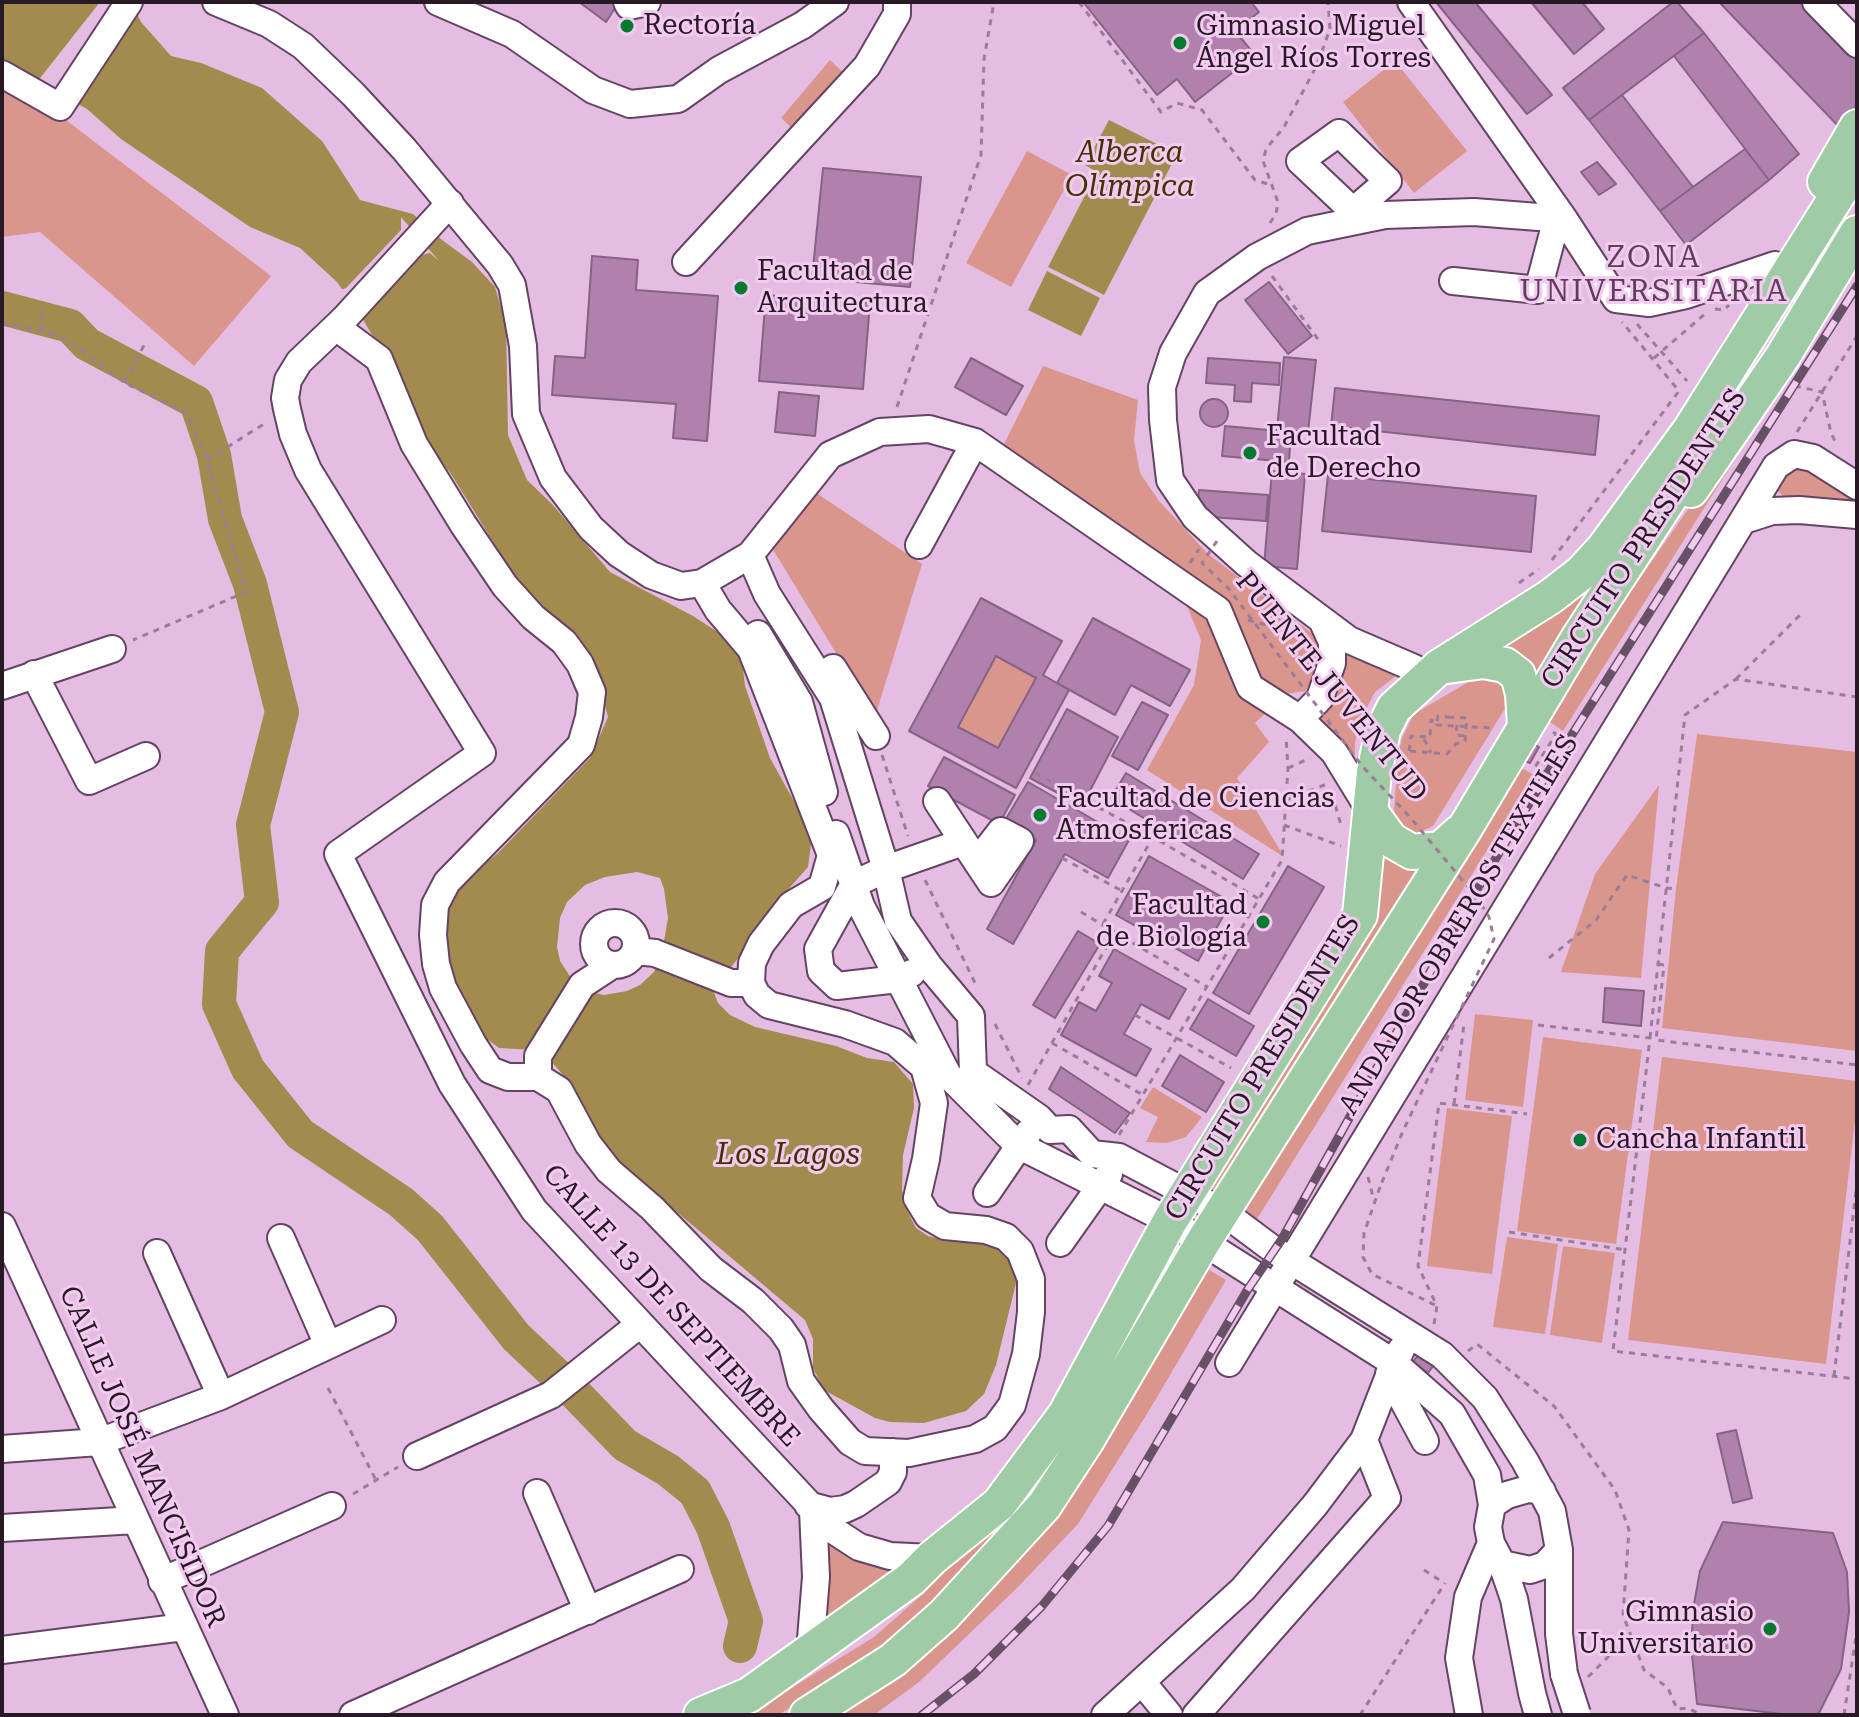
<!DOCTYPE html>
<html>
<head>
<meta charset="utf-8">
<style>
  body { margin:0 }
  #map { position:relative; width:1859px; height:1717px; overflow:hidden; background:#e5bde3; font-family:"Roboto Serif",serif }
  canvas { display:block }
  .frame { position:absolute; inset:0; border:4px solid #281927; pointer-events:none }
</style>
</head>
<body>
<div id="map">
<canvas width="1859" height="1717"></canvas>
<div class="frame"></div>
</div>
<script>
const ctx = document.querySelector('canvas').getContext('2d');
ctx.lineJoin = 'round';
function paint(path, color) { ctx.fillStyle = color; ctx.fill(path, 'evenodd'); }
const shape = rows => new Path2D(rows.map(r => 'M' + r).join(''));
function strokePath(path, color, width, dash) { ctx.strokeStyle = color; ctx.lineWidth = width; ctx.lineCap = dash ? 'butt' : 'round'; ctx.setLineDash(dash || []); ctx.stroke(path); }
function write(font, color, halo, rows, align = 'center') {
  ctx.font = font + ' "Roboto Serif",serif'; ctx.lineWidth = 6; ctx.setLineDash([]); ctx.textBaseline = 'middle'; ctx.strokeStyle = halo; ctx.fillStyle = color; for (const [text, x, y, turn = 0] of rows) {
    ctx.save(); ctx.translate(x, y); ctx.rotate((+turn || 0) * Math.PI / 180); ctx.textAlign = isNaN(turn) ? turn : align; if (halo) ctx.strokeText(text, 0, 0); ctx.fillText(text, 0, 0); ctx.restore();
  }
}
const green = shape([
  [830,60,847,76,797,133,781,118],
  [1395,61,1467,151,1414,193,1343,102],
  [2,80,54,111,271,276,194,366,40,232,2,237],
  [1027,151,1072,175,1011,287,966,263],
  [1043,366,1138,400,1134,440,1140,473,1159,501,1208,554,1313,634,1320,657,1317,678,1305,691,1286,694,1268,690,1256,677,1230,601,1003,446],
  [1784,382,1563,731,1547,720,1597,640,1700,492],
  [1804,462,1849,495,1849,503,1788,501,1778,491,1779,480,1785,470],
  [815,492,922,564,875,717,772,548],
  [1615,555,1530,685,1492,654],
  [1182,594,1213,617,1267,712,1255,723,1269,742,1237,778,1284,857,1147,770,1194,685,1201,640],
  [1342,649,1360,661,1401,672,1375,692,1364,713,1355,742,1355,756,1316,718,1331,705,1341,686],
  [996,656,1036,678,998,748,958,727],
  [1487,671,1499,675,1512,697,1433,826,1407,838,1393,824,1398,756,1402,738,1414,714],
  [1697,734,1857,752,1857,1051,1662,1028,1676,889],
  [1520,767,1534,775,1257,1219,1245,1210,1259,1184],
  [1659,785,1641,978,1561,972,1595,874],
  [1380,854,1424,864,1216,1191,1209,1187,1369,934],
  [1475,1014,1533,1020,1523,1107,1465,1100],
  [1543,1037,1642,1050,1616,1244,1517,1231],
  [1662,1057,1857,1081,1857,1104,1826,1364,1628,1340],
  [1153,1087,1202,1117,1186,1137,1167,1143,1146,1142,1158,1117,1140,1108],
  [1447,1108,1512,1116,1492,1274,1427,1266],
  [1507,1237,1558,1244,1545,1334,1493,1327],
  [1563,1246,1615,1253,1602,1343,1550,1335],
  [1206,1268,1226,1280,1150,1409,1078,1524,1017,1588,919,1682,874,1715,833,1715,1061,1508,1133,1399],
  [1075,1426,1035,1492,934,1607,884,1650,783,1712,776,1715,742,1715,775,1698,874,1637,924,1593,1024,1485],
  [824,1531,898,1565,858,1601,820,1629,828,1594]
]);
const water = shape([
  [2,2,131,2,141,22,171,56,201,63,262,88,322,141,360,200,413,214,442,240,472,262,495,287,506,325,508,435,527,480,552,504,610,572,693,616,730,640,742,659,745,686,770,758,796,805,811,844,808,867,770,910,746,948,713,990,718,1003,730,1015,755,1027,836,1046,867,1058,894,1062,913,1084,914,1108,903,1155,902,1190,907,1210,916,1228,928,1236,944,1240,970,1239,1003,1248,1013,1261,1017,1279,996,1365,984,1394,966,1411,924,1423,890,1422,875,1418,824,1390,813,1368,813,1339,805,1320,614,1159,564,1076,550,1060,534,1050,499,1048,483,1036,471,1018,447,964,444,925,456,887,498,853,590,758,608,717,602,694,568,631,515,577,451,474,426,441,415,409,361,316,337,282,300,248,250,227,121,139,87,109,2,60],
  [637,872,660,878,664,889,668,918,662,953,654,972,640,985,627,991,604,995,586,991,573,981,560,961,557,947,560,918,567,902,585,885,605,877],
  [1109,120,1177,154,1104,295,1048,267,1097,172,1085,165],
  [1047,271,1100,298,1081,336,1028,310]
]);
const pier = shape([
  [100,2,135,2,141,13,123,28,74,102,37,82],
  [401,217,439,261,430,253,418,256,359,320,338,291,346,288,401,230]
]);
const river = shape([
  [2,308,70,326,87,344,196,402,214,455,225,519,250,584,282,712,253,825,262,902,222,951,219,1004,248,1069,300,1134,401,1202,430,1228,516,1337,567,1385,625,1445,668,1470,695,1492,713,1527,746,1621,740,1646]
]);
const building = shape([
  [579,2,619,2,606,22,579,2],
  [1251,2,1259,12,1235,31,1255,55,1195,102,1177,79,1157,95,1084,3,1251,2],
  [1436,2,1475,2,1552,95,1527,114,1436,2],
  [1531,2,1582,2,1604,29,1574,54,1531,2],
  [1673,2,1677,2,1704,33,1589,120,1563,88,1673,2],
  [1719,2,1810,2,1857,50,1857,104,1844,132,1719,2],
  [1704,33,1799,154,1769,180,1674,56,1704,33],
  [1622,95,1693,187,1660,211,1589,120,1622,95],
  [1745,149,1769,180,1686,245,1660,211,1745,149],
  [1597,162,1616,184,1599,195,1581,172,1597,162],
  [823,168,921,177,910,287,812,278,823,168],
  [592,256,638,260,636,290,718,296,707,441,673,438,676,404,552,395,555,356,585,358,592,256],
  [1269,282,1312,336,1288,354,1245,300,1269,282],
  [766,295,870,303,863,389,759,381,766,295],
  [1284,357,1316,360,1308,432,1277,429,1284,357],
  [971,358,1023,386,1006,415,955,387,971,358],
  [1208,358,1280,363,1279,385,1252,383,1251,402,1234,401,1235,385,1206,383,1208,358],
  [1335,388,1599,416,1595,455,1331,426,1335,388],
  [779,392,819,396,815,436,775,432,779,392],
  '1200 413a14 14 0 1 1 28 0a14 14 0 1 1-28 0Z',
  [1225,426,1291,432,1289,462,1222,456,1225,426],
  [1272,471,1305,474,1297,569,1264,566,1272,471],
  [1328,475,1536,496,1531,552,1322,531,1328,475],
  [1199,490,1268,495,1266,521,1197,516,1199,490],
  [981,598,1062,641,1043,675,1069,690,1016,788,909,731,981,598],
  [996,656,1036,678,998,748,958,727,996,656],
  [1093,618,1190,670,1170,706,1131,685,1115,715,1057,683,1093,618],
  [1142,702,1168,715,1138,770,1112,756,1142,702],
  [1067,709,1118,737,1082,806,1030,778,1067,709],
  [1534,744,1539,747,1530,763,1525,761,1534,744],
  [944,757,1015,795,999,824,928,786,944,757],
  [1126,773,1259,854,1243,879,1111,798,1126,773],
  [1028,782,1129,840,1108,878,1065,854,1013,944,987,929,1036,840,1004,822,1028,782],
  [1149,856,1231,902,1198,961,1116,915,1149,856],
  [1288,866,1324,887,1249,1014,1213,993,1288,866],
  [1078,931,1100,944,1055,1018,1033,1005,1078,931],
  [1114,949,1186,989,1169,1019,1141,1004,1135,1015,1124,1034,1151,1049,1136,1076,1061,1035,1079,1002,1096,1011,1112,983,1099,976,1114,949],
  [1605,988,1644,991,1641,1026,1603,1022,1605,988],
  [1208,999,1254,1026,1236,1056,1190,1029,1208,999],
  [1180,1055,1224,1082,1206,1112,1162,1086,1180,1055],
  [1061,1067,1130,1113,1115,1133,1049,1089,1061,1067],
  [1421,1351,1436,1362,1428,1373,1413,1362,1421,1351],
  [1736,1430,1752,1498,1733,1503,1717,1434,1736,1430],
  [1723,1522,1833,1533,1847,1572,1849,1612,1841,1669,1818,1715,1790,1715,1697,1704,1691,1645,1694,1604,1700,1571,1723,1522]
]);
const path = shape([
  [1079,2,1161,112,1177,103,1202,110,1255,180,1271,185],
  [1270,223,1276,214,1278,202,1263,161,1266,149,1284,127,1317,65,1330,29,1328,2],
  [1272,276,1320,342],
  [1715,309,1724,310,1729,305],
  [2,323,41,330,65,338,125,383,187,413,207,460,246,592,133,640],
  [1637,324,1687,381],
  [41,330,43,310],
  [1654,358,1706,313],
  [125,383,145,343],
  [1795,386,1822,392,1831,433,1837,445],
  [897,407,981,155,984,59,994,2],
  [1797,432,1857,336],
  [207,460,267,422],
  [1552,560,1679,391,1622,322],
  [1190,563,1199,549],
  [1519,583,1539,569],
  [1248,620,1302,635],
  [1736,679,1800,615],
  [1437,721,1438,716,1449,717,1449,725],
  [1457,725,1456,735,1466,736],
  [1553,732,1556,734,1535,767,1547,774,1563,774],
  [1424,739,1431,753],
  [1409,751,1411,736,1430,737,1431,720,1437,721,1437,725,1493,728],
  [1410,751,1447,754,1456,744,1465,741,1467,718,1449,717],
  [882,755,908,836],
  [1288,768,1310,758],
  [1035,773,1153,837],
  [1332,794,1341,825],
  [1286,800,1327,784],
  [1284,825,1341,846],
  [1062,858,1122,891],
  [925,880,976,985],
  [1081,912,1207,987],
  [1103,924,1153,837,1259,899],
  [1549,958,1596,920,1627,875,1666,888,1676,889],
  [1658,964,1664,965,1656,1040,1857,1065],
  [1135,1015,1231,1068],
  [995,1024,1022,1078],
  [1538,1025,1650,1038,1613,1351,1857,1379],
  [1650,1038,1685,715,1736,679,1857,697],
  [1052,1043,1143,1095],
  [1028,1085,1115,932],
  [1454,1104,1464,1024],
  [1119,1135,1282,860,1288,768,1286,736],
  [1368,1177,1374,1201],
  [1380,1187,1364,1233,1363,1257,1372,1274,1437,1306],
  [1509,1232,1626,1250],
  [1434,1324,1437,1306,1418,1266,1439,1103,1527,1114],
  [1468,1351,1477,1344,1554,1406,1615,1490,1629,1530,1623,1615,1644,1670,1668,1688,1677,1709,1687,1708,1702,1715],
  [1834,1376,1857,1183],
  [328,1388,376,1480],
  [353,1494,398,1467],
  [1424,1570,1444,1583],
  [1588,1677,1630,1635],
  [1360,1715,1445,1583],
  [1844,1715,1857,1630]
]);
const minor = shape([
  [216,2,269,24,303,46,353,94,404,149,500,265,512,285,523,346,526,414,553,478,591,528,619,554,651,575,681,586,702,583,750,555,830,455,880,432,929,429,975,442,1218,610,1250,687,1300,719,1334,752,1372,814],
  [438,2,512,34,593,90,630,104,678,99,719,70,803,25,835,2],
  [627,2,629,6,647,2],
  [1411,2,1564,219,1616,299,1649,303,1686,295,1775,265],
  [1816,2,1857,44],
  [2,74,60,107,129,2],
  [1339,133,1388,181,1353,211,1300,161,1339,133],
  [450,203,344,319,299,362,288,380,285,398,287,409,293,434,308,470,482,753,338,854,452,1084,534,1210,833,1530,859,1547,890,1556,932,1558],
  [686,262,867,66,897,14,897,2],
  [1453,281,1538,290,1557,218],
  [336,327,379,359,414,444,463,524,505,586,533,617,564,642,580,664,592,692,589,717,581,745,447,882,435,905,433,935,436,964,443,988,473,1044,490,1070,508,1077,538,1077,559,1090,588,1144,609,1171,652,1208,711,1269,753,1301,781,1329,792,1345,801,1381,821,1409,850,1442,865,1451,909,1453,975,1439,995,1428,1012,1405,1026,1354,1031,1312,1031,1279,1020,1251,1006,1237,986,1230,945,1226,928,1216,917,1198,926,1159,934,1103,924,1067,895,1042,845,1024,769,1005,757,995,751,983,752,963,761,944,791,905,822,887,831,855,751,649,718,610,702,583],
  [1744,520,1772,511,1799,510,1857,515],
  [919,545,975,442],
  [750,555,767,594,833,698,886,869,898,921,929,966,971,1016,973,1072,1039,1118,1050,1130,1069,1129,1092,1154,1119,1157,1223,1212,1274,1250,1442,1355,1485,1398,1525,1461,1552,1511,1559,1550,1559,1634,1564,1674],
  [758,634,799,702,824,792],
  [833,668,876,736],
  [34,674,89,781,146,756],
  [1421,683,1414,668,1349,640,1246,563,1195,517,1170,480,1163,420,1162,387,1173,353,1207,293,1257,257,1307,231,1385,215,1474,212,1564,219],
  [2,686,112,649],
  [1300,719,1320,698,1332,663,1332,642,1322,620],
  [937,801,977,862,991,883,1020,841,1001,831,977,862],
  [836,834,861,906,948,1075,1018,1145,1170,1221,1394,1363,1452,1414,1487,1475,1492,1505,1488,1527,1491,1543,1502,1564,1514,1599,1532,1693,1538,1715],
  '594 944a21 21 0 1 1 42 0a21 21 0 1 1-42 0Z',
  [636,951,655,953,731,983,751,983],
  [912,973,898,979,837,986,821,971,818,949,854,884,886,869,963,842],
  [538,1077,538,1056,582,985,611,966],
  [987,1193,1028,1133],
  [2,1226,225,1715],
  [281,1238,328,1345],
  [1060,1243,1109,1174],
  [157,1253,221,1396],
  [1229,1363,1776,466,1794,454,1813,458,1857,486],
  [1389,1374,1425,1441],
  [2,1449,99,1442,221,1396,382,1320],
  [417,1456,551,1395,640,1324],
  [537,1493,588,1611],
  [808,1505,830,1511,845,1509,856,1504,888,1482,893,1472,893,1452],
  [1492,1505,1507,1495,1528,1489,1542,1491],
  [2,1528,136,1520],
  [1502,1564,1530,1570,1545,1565,1559,1550],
  [162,1581,332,1506],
  [2,1650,184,1627],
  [810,1651,816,1577,813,1510],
  [1142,1682,1169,1715],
  [353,1715,680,1569],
  [1105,1715,1243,1589,1315,1505,1364,1440,1394,1363,1401,1350],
  [1196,1715,1387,1498,1364,1440],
  [1469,1715,1459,1658,1468,1597,1491,1543]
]);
const major = shape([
  [1825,182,1857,127],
  [1691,490,1783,356,1857,233],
  [1447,666,1484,661,1505,665,1518,675,1523,694,1525,726],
  [1372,814,1391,840,1412,852,1441,849,1460,832],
  [701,1715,749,1695,911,1579,932,1558,999,1504,1065,1415,1170,1221,1360,915,1374,773,1383,730,1394,708,1439,667,1550,597,1581,573,1604,548,1690,430,1857,164],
  [807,1715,893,1660,944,1615,1044,1506,1087,1440,1203,1242,1465,828,1579,637,1695,459]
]);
const rail = shape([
  [922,1715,974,1674,1042,1606,1108,1526,1248,1289,1282,1239,1468,904,1547,774,1857,286]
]);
const pathBridge = shape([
  [1217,541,1202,563,1229,589,1362,766,1409,816,1478,899,1489,917,1494,939,1403,1131,1380,1187]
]);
const minorBridge = shape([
  [1564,1674,1577,1714]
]);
const markers = [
  [627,26,8,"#047a30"],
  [1180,43,8,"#047a30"],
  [741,288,8,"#047a30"],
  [1250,453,8,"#047a30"],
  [1040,815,8,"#047a30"],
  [1263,922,8,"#047a30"],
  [1580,1140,8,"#047a30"],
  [1770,1629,8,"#047a30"]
];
const poiNames = [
  ["Rectoría",643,26],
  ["Gimnasio Miguel",1196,27],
  ["Ángel Ríos Torres",1196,59],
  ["Facultad de",757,272],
  ["Arquitectura",757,304],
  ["Facultad",1266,437],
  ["de Derecho",1266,469],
  ["Facultad de Ciencias",1056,799],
  ["Atmosfericas",1056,831],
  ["Facultad",1247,906,"right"],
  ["de Biología",1247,938,"right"],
  ["Cancha Infantil",1596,1140],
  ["Gimnasio",1754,1613,"right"],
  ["Universitario",1754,1645,"right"]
];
const streetNames = [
  ["CIRCUITO PRESIDENTES",1644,539,-57],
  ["PUENTE JUVENTUD",1331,687,51],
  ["ANDADOR OBREROS TEXTILES",1459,925,-59],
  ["CIRCUITO PRESIDENTES",1263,1068,-59],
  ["CALLE 13 DE SEPTIEMBRE",671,1306,48],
  ["CALLE JOSÉ MANCISIDOR",142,1457,66]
];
const waterNames = [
  ["Alberca",1130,153],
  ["Olímpica",1130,187],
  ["Los Lagos",788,1155]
];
const neighbourhoodNames = [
  ["ZONA",1654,258],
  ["UNIVERSITARIA",1654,292]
];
paint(green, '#da968c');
paint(water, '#a38b4e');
paint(pier, '#e5bde3');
strokePath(river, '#a38b4e', 34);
paint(building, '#b181ae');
strokePath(building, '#866284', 2);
strokePath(minor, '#654364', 30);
strokePath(major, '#fff', 38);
strokePath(path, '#9b7d9a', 3, [6, 6]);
strokePath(minor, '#fff', 26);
strokePath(major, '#a0cba7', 34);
strokePath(rail, '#685066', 9);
strokePath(rail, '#f3caf0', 6, [18]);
strokePath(minorBridge, '#654364', 30, []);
strokePath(pathBridge, '#9b7d9a', 3, [6, 6]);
strokePath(minorBridge, '#fff', 26);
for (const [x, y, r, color] of markers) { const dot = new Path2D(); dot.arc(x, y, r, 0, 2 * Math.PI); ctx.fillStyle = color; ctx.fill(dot); strokePath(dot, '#f3caf0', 3); }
write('28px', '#281927', '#f3caf0', poiNames, 'left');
write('28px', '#281927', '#f3caf0', streetNames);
write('italic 30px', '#443200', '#f3caf0', waterNames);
ctx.letterSpacing = '2px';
write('30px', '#5e3d5d', '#f3caf0', neighbourhoodNames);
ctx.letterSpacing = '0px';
</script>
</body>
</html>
